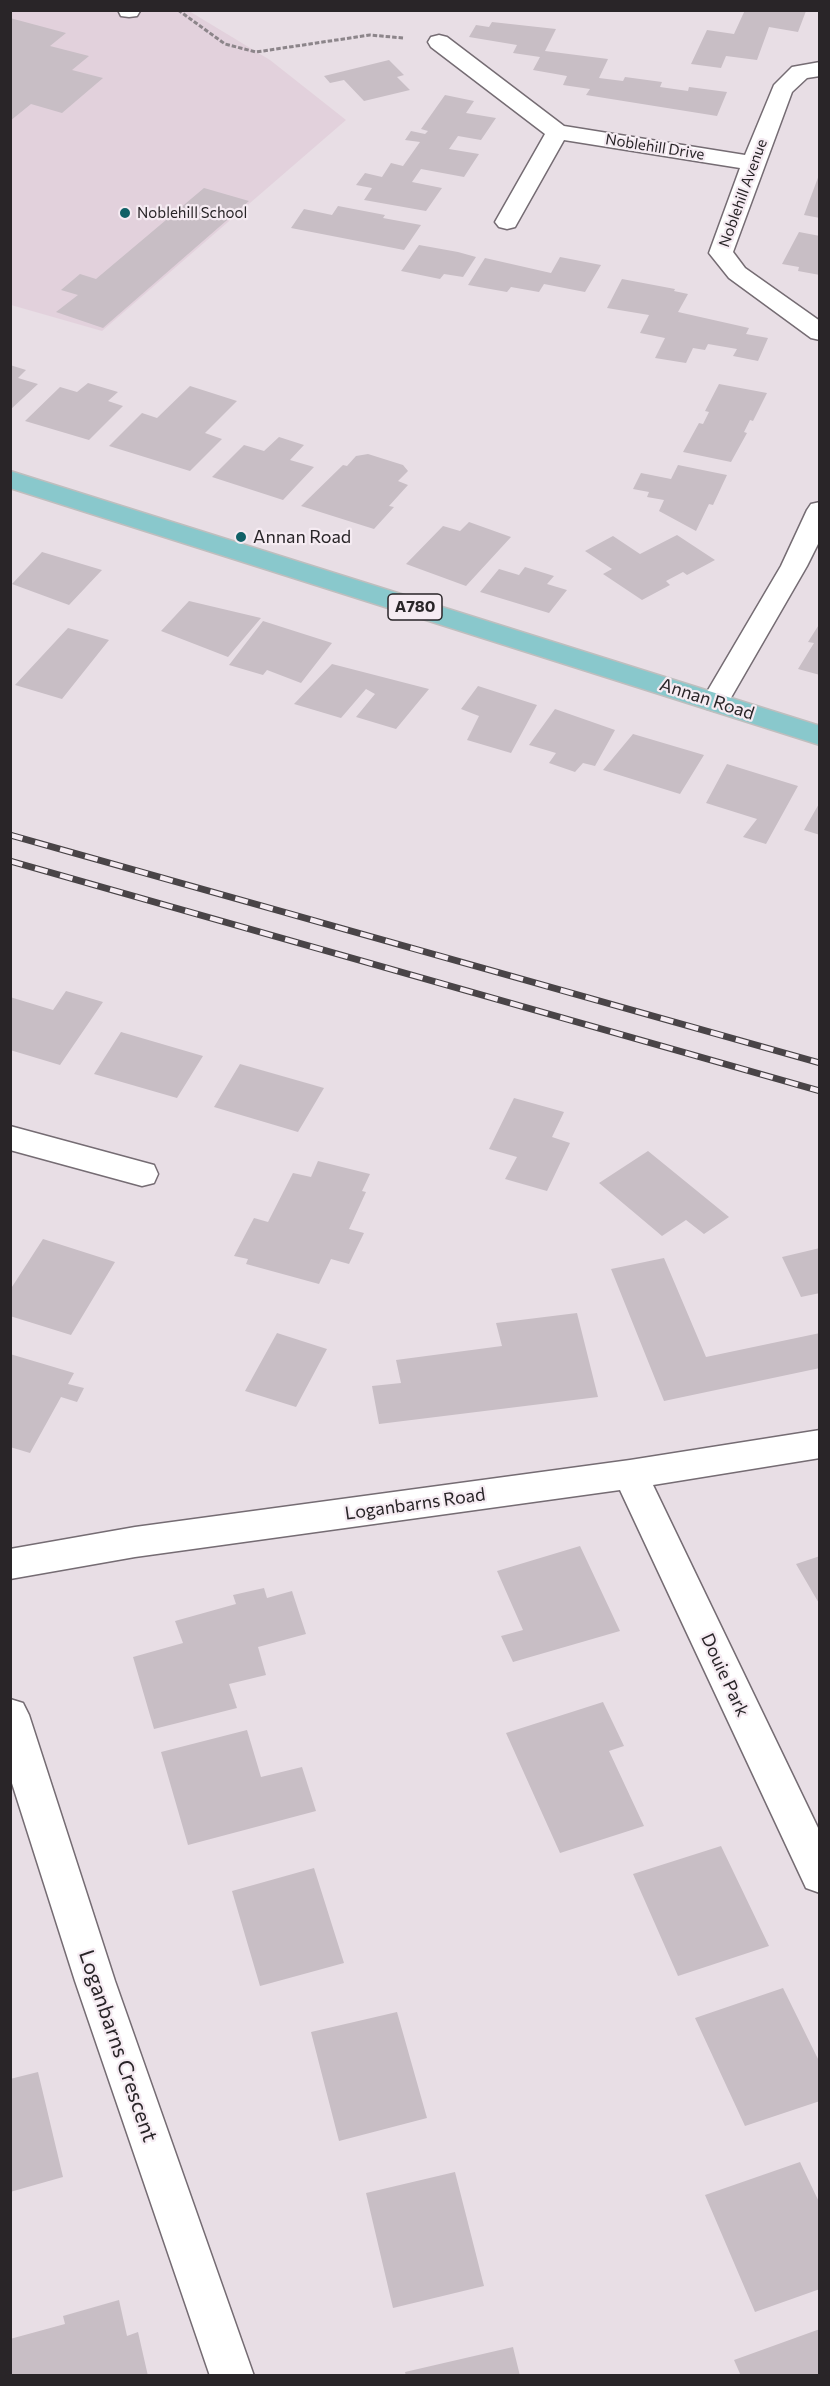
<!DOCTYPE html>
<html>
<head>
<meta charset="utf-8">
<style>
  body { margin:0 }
  #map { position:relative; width:830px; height:2386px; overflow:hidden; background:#e8dee5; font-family:Commissioner,sans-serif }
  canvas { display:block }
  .frame { position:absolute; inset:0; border:12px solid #292528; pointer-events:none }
</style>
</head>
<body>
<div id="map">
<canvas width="830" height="2386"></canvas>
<div class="frame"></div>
</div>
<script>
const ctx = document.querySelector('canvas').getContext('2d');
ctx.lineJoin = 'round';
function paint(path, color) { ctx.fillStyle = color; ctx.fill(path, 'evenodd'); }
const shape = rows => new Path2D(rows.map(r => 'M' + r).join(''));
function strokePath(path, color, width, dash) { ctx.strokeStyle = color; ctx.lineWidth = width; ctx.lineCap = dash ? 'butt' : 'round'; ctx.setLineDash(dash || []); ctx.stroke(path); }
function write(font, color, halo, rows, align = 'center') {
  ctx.font = font + ' Commissioner,sans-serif'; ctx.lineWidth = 4.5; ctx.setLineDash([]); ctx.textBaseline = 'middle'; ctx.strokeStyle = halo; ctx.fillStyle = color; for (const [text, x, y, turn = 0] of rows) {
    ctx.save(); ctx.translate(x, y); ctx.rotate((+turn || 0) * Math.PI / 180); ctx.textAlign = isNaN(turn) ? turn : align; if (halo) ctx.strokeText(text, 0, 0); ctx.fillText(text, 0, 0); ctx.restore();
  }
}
const built = shape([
  [10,11,189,11,270,60,346,120,102,331,11,305]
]);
const building = shape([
  [745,10,806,11,798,32,769,27,757,60,726,56,721,68,691,64,707,30,734,34],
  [10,18,66,33,50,46,89,56,72,70,103,78,62,113,31,104,10,121],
  [492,22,556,29,545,51,608,59,599,78,623,81,625,77,662,82,660,87,688,91,689,87,727,92,717,116,586,95,590,89,563,85,567,76,533,70,540,57,513,53,517,45,469,37,476,25,489,27],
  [389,60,404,75,397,77,410,90,364,101,344,80,330,83,324,76],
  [445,95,474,101,466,113,496,118,481,140,458,136,449,149,479,154,464,177,421,169,412,182,442,188,426,211,364,200,372,188,356,185,365,173,382,177,391,163,403,166,420,142,405,140,411,131,425,134,428,131,421,129],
  [819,175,820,218,804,215],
  [204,188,249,201,103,328,56,312,78,295,61,290,80,274,96,279],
  [338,206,385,215,383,218,421,225,404,250,291,228,304,209,332,215],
  [799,232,820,236,820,275,798,271,799,267,782,264],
  [419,245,458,252,476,257,463,277,444,274,440,279,401,271],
  [560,257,601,265,585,292,544,284,539,292,511,287,507,292,468,285,485,258,551,273],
  [622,279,675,289,674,291,688,294,678,312,749,328,746,334,768,338,758,361,733,356,737,349,708,344,705,350,693,348,686,363,655,358,665,338,640,333,649,315,607,308],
  [10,365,26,370,18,378,38,384,10,410],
  [88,383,118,392,108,401,123,406,89,440,25,421,60,387,77,392],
  [719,384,767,393,753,421,750,420,744,432,747,433,731,462,683,452,699,423,703,424,709,412,705,411],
  [190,386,237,401,205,433,222,439,190,471,109,446,142,413,157,418],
  [279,437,304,445,290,460,314,467,283,500,212,477,244,445,264,451],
  [368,454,403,465,408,471,398,481,408,485,389,506,394,507,374,529,301,506,343,465,347,466,356,456],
  [678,465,727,475,713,505,709,504,696,531,659,511,664,500,647,497,649,492,633,489,641,473,671,479],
  [469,522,511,537,466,586,406,564,443,526,460,531],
  [677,535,715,560,687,575,683,572,666,581,670,585,642,600,603,574,612,569,585,551,613,536,640,554],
  [42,552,102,570,69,605,12,584],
  [525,567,554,576,547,584,567,590,549,613,480,592,499,569,519,575],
  [189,601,261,618,228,657,161,631],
  [263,621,332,643,301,683,267,670,263,675,229,665],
  [820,623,820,675,798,669,814,643,808,642],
  [68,628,109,640,62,699,15,685],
  [332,664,429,689,396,729,356,717,375,694,366,689,341,718,294,704],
  [478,686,537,705,511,753,467,740,479,716,461,709],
  [555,709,615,730,595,766,583,763,575,772,549,763,556,753,529,745],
  [633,734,704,755,680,794,603,770],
  [727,764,798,786,766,844,743,837,757,819,706,803],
  [820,802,820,835,804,830],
  [66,991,103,1002,60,1065,10,1050,10,997,53,1010],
  [121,1032,203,1056,177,1098,94,1074],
  [240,1064,324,1088,298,1132,214,1107],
  [514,1098,564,1112,552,1137,570,1143,547,1191,505,1179,517,1157,489,1149],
  [648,1151,729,1217,704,1234,686,1220,662,1236,599,1183],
  [318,1161,370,1174,362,1191,366,1192,349,1229,364,1233,349,1264,331,1259,319,1284,246,1264,248,1259,234,1256,254,1218,268,1222,293,1173,311,1177],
  [43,1239,115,1262,71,1335,10,1316,10,1290],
  [820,1248,820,1293,801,1297,782,1257],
  [664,1258,706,1357,820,1333,820,1368,664,1401,611,1269],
  [577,1313,598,1397,379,1424,372,1386,401,1383,396,1360,502,1346,496,1323],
  [277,1333,327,1349,296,1407,245,1391],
  [10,1354,74,1373,68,1384,84,1388,77,1402,61,1397,30,1453,10,1447],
  [580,1546,620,1631,513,1662,501,1636,523,1630,497,1571],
  [820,1556,820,1605,796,1564],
  [264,1588,267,1598,292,1591,306,1634,258,1647,266,1675,229,1684,237,1708,154,1729,133,1657,183,1643,175,1621,236,1604,233,1595],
  [603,1702,624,1746,609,1751,644,1826,560,1853,506,1733],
  [247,1730,261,1777,302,1767,316,1811,188,1845,161,1752],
  [721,1846,769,1946,678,1976,633,1874],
  [314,1868,344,1963,260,1986,232,1891],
  [783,1988,820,2063,820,2101,745,2126,695,2018],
  [397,2012,427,2118,339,2141,311,2032],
  [38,2072,63,2177,10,2192,10,2079],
  [800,2162,820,2204,820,2289,755,2312,705,2195],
  [455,2172,484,2286,393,2308,366,2193],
  [119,2300,127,2336,138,2332,148,2376,10,2376,10,2339,65,2324,63,2316],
  [820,2329,820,2376,741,2376,734,2360],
  [513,2347,520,2376,406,2376,405,2372]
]);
const path = shape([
  [178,10,225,44,256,52,370,35,403,38]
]);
const minor = shape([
  [118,10,139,10,140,11,137,16,129,17,121,16,118,10],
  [439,35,447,37,564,126,745,155,774,85,792,67,820,62,820,76,807,78,792,92,733,252,745,268,820,321,820,340,811,338,729,278,709,253,740,168,564,140,515,227,507,229,499,227,495,222,545,134,431,47,428,42,431,37,439,35],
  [820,502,820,540,807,566,725,708,715,711,705,708,701,702,781,566,807,510,811,504,820,502],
  [10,1126,154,1165,158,1174,154,1183,142,1186,10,1150,10,1126],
  [820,1430,820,1458,653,1485,820,1832,820,1893,806,1888,620,1490,135,1557,10,1579,10,1549,135,1527,630,1460,820,1430],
  [10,1699,23,1703,29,1715,115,1981,254,2376,210,2376,75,1981,10,1777,10,1699]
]);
const major = shape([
  [10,471,820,726,820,745,10,488,10,471]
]);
const rail = shape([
  [10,835,820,1063],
  [10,861,820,1091]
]);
const markers = [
  [125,213,6,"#116167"],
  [241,537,6,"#116167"]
];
const farStreetnames = [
  ["Noblehill Drive",655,147,9],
  ["Noblehill Avenue",743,193,-70]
];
const farPoinames = [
  ["Noblehill School",137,213]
];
const shields = [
  [415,607,54]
];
const shieldNames = [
  ["A780",415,607]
];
const poiNames = [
  ["Annan Road",253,537]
];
const streetNames = [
  ["Annan Road",707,699,18],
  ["Loganbarns Road",415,1504,-8],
  ["Douie Park",725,1675,65]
];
const nearStreetnames = [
  ["Loganbarns Crescent",118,2046,71]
];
paint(built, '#e2d1dc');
paint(building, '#c8bec5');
strokePath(minor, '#756c73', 3);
strokePath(major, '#bfbebe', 3);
strokePath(path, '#8c858a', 3, [4.5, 2]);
paint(minor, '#fff');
paint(major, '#89c8cc');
strokePath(rail, '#494447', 7);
strokePath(rail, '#f5ebf2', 4.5, [13]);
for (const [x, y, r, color] of markers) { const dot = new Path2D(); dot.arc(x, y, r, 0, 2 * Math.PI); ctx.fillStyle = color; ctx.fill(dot); strokePath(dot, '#f5ebf2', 2); }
write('15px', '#292528', '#f5ebf2', farStreetnames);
write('15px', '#292528', '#f5ebf2', farPoinames, 'left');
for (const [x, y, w] of shields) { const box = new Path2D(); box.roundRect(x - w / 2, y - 13, w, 26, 4.5); ctx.fillStyle = '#f5ebf2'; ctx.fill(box); strokePath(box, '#292528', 1.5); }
write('bold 16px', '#292528', null, shieldNames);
write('18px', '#292528', '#f5ebf2', poiNames, 'left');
write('18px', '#292528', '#f5ebf2', streetNames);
write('21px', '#292528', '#f5ebf2', nearStreetnames);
</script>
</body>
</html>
